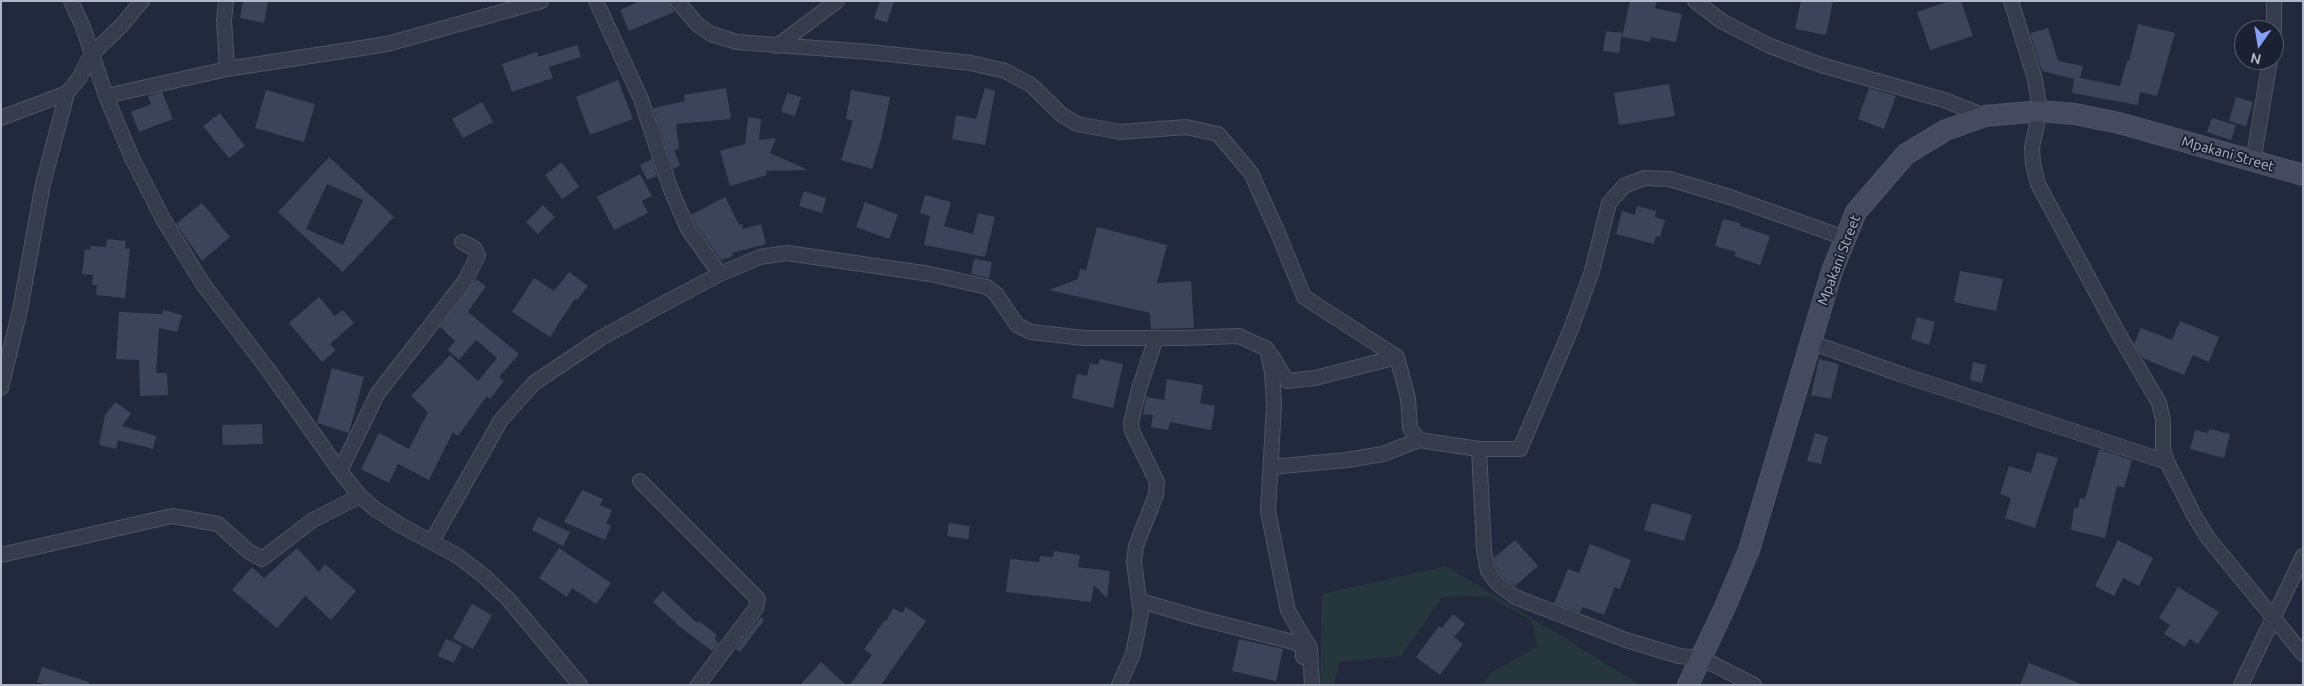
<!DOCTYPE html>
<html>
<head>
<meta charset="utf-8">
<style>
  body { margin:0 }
  #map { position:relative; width:2304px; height:686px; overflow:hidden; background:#23293c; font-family:Ubuntu,sans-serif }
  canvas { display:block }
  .frame { position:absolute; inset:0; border:2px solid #b2b7c8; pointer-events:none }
  .north { position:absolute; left:2234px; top:20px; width:50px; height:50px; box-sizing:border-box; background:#1c2131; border:1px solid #585d6d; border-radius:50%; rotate:193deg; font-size:14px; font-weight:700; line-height:20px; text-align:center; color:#b2b7c8 }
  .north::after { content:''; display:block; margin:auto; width:18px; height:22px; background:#87a0f8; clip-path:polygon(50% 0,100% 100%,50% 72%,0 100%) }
</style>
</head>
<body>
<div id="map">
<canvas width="2304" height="686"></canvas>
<div class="frame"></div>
<div class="north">N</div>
</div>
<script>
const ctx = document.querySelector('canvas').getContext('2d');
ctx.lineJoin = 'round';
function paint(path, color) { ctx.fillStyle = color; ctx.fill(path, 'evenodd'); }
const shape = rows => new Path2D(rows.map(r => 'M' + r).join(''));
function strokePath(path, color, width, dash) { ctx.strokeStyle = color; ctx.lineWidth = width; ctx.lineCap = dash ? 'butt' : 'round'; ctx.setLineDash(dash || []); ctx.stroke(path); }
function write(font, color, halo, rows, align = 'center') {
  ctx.font = font + ' Ubuntu,sans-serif'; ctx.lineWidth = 4; ctx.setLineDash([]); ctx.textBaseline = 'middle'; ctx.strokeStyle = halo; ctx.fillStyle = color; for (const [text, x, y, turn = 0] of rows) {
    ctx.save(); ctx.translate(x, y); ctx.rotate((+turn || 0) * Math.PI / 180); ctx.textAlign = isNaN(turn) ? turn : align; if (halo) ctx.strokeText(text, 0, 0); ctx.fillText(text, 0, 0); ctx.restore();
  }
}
const green = shape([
  [1446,566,1560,635,1640,685,1482,685,1492,672,1537,647,1532,621,1489,597,1469,596,1442,597,1401,656,1339,662,1334,685,1320,685,1322,594]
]);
const building = shape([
  [243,1,268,1,264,23,240,18],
  [640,1,668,1,674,12,629,31,620,10],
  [880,1,894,1,887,23,874,18],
  [1630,1,1657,1,1655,8,1682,14,1676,42,1651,37,1650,42,1622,37],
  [1801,1,1833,1,1826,35,1795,29],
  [1949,1,1961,1,1973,36,1930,50,1917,12],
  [2138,24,2175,33,2157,96,2140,92,2138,105,2072,93,2074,79,2042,71,2030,33,2048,28,2058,61,2083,66,2080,78,2120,86,2127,61,2129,61],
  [1606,31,1622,33,1619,53,1603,51],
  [577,45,581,57,549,67,553,78,512,92,502,64,537,52,538,57],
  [618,80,633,119,590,135,576,97],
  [1669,84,1675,116,1619,125,1614,93],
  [726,88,731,119,676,124,679,149,674,150,680,166,673,169,653,108,685,101,684,95],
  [985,88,995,91,985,145,952,139,956,115,976,119],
  [1869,88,1896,96,1884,129,1858,119],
  [266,90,315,104,304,142,255,128],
  [851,90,890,97,882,136,872,169,841,160,853,121,846,119],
  [162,92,173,119,139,132,131,112,151,104,148,96],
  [787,93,801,97,795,116,781,112],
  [2236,97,2253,102,2246,126,2229,121],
  [482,102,493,122,463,138,452,119],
  [220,113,245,146,229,158,203,126],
  [748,117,761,119,759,140,776,138,770,153,808,170,766,171,767,175,730,186,720,151,745,144],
  [2212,118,2236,125,2231,140,2207,132],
  [329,157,394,217,343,272,278,212],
  [327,184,363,200,343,245,306,229],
  [652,159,657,176,647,180,640,165],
  [562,162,579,187,562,199,545,175],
  [640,174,652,196,642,201,648,213,614,230,597,197],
  [804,191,826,198,822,213,799,206],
  [925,195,951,202,944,226,973,234,978,213,995,217,985,257,924,245,930,216,920,213],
  [725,197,739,225,742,224,743,229,761,224,766,244,732,253,733,256,721,260,696,225,691,215],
  [865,202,898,215,889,239,856,227],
  [202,203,230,237,202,261,176,224],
  [543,205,555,217,538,234,526,222],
  [1637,206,1656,211,1655,217,1665,220,1660,237,1656,236,1654,244,1616,234,1622,211,1635,215],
  [1723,219,1740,223,1740,226,1770,236,1760,265,1734,256,1736,252,1715,246],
  [1097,227,1167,245,1157,283,1191,281,1194,328,1151,329,1150,313,1049,290,1078,279,1080,269,1086,270],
  [107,239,126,241,125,248,130,249,125,298,96,295,97,285,92,285,93,275,82,274,85,249,90,250,90,246,106,247],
  [974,259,992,262,989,278,971,274],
  [1960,271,2003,279,1996,311,1954,302],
  [569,272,588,286,577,300,575,299,550,337,512,312,534,278,554,291],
  [476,279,486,286,468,312,519,354,499,377,504,381,490,399,487,396,458,436,453,432,429,480,398,464,389,483,361,469,379,433,409,449,428,412,411,396,450,355,478,381,497,358,476,340,459,360,448,350,455,341,440,327],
  [319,297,335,316,343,310,354,323,330,344,336,350,322,362,289,323],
  [163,310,182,315,177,332,159,328,156,373,167,373,168,395,140,396,139,360,116,359,119,312,162,314],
  [1917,317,1935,322,1929,345,1911,339],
  [2180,321,2219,337,2209,362,2193,355,2184,375,2143,358,2134,344,2141,328,2172,340],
  [1100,359,1123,364,1113,408,1072,398,1077,374,1087,376,1090,363,1098,365],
  [1819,359,1839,364,1831,399,1811,395],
  [1973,362,1986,365,1982,383,1970,380],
  [332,368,364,377,349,433,317,423],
  [1167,379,1203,385,1200,403,1215,406,1211,430,1170,422,1168,430,1151,427,1153,415,1143,414,1146,397,1164,400],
  [115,402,131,413,122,426,156,436,153,449,118,440,116,449,99,445,105,415],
  [262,424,263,444,223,445,222,425],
  [2209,429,2230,434,2224,458,2190,449,2195,430,2208,433],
  [1815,433,1828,437,1821,464,1807,461],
  [2099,449,2132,460,2124,488,2117,486,2105,538,2071,530,2074,507,2078,508,2080,498,2085,499],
  [2037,452,2058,458,2035,528,2005,518,2011,498,2000,494,2009,466,2031,473],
  [582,490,603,499,600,505,612,510,606,524,611,525,605,540,564,522],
  [1652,503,1692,515,1684,541,1644,530],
  [538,517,570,532,563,546,532,530],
  [949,523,970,526,968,539,947,536],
  [1515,540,1538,566,1515,586,1504,578,1496,567,1494,558],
  [2118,540,2153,558,2139,586,2123,578,2114,596,2095,586],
  [1590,544,1631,560,1620,589,1615,587,1604,615,1582,607,1580,613,1554,603,1568,569,1579,573],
  [297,548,319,572,325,564,356,591,331,620,305,596,277,628,232,590,252,567,264,578],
  [559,548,611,583,596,604,572,588,567,597,539,578],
  [1054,551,1080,555,1078,567,1110,571,1107,598,1094,585,1091,602,1006,592,1010,559,1039,562,1040,556,1053,557],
  [2178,587,2219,612,2198,644,2190,639,2185,647,2164,634,2170,625,2159,618],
  [663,591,697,623,699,621,717,635,715,639,719,643,712,651,679,626,653,602],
  [472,604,492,615,473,649,453,638],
  [906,607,926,621,881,685,850,685,872,655,864,649,884,621,886,622,893,608,902,613],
  [1453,614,1465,624,1454,637,1463,644,1440,675,1416,657,1439,626,1442,628],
  [761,617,764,620,740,652,736,649],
  [446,639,462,646,454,663,438,656],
  [1239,639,1283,649,1276,681,1232,671],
  [821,662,846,685,800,685],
  [2029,663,2081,684,2081,685,2020,685],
  [42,667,89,682,88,685,47,685,37,682]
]);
const street = shape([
  [71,1,83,27,106,96,132,158,163,219,203,284,269,371,340,471,360,496,375,509,400,525,458,556,485,577,508,599,580,685],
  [226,1,224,20,227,69],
  [596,1,641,99,671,190,688,229,720,274],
  [677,1,698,25,711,34,737,42,870,52,971,63,1005,71,1031,85,1062,115,1077,124,1120,132,1186,127,1218,134,1251,173,1278,233,1304,297,1397,357],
  [1695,1,1723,22,1770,46,1821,65,1944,100,1985,116],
  [2011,1,2035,79,2040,111,2032,147,2033,164,2038,184,2117,331,2159,403,2163,420,2163,449,2167,462,2195,517,2208,538,2303,654],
  [2274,1,2274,30],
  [777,46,837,1],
  [106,96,227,69,387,44,541,1],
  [1,118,67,93,80,77,91,55,122,25,142,1],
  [2253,162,2270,60],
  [1810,342,1903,375,2167,462],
  [1272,356,1287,381,1315,378,1397,357,1408,398,1410,428,1419,440,1479,449,1520,449,1571,329,1592,271,1609,203,1624,186,1644,178,1669,179,1730,197,1845,238],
  [1,388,20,310,43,184,67,93],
  [1479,449,1484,550,1488,571,1498,584,1515,597,1626,640,1679,656,1701,658,1754,685],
  [1271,467,1347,460,1383,454,1419,440],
  [340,471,378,393,465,281,478,255,474,248,462,242],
  [640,481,758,599,756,608,698,685],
  [432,541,501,420,534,383,601,338,665,303,720,274,760,257,787,253,930,274,987,287,996,294,1017,325,1031,332,1084,338,1182,338,1239,336,1267,349,1272,372,1274,405,1268,511,1288,611,1310,648,1312,685],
  [1,555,172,516,218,524,248,551,262,559,313,520,360,496],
  [1141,601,1195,617,1293,642,1303,646,1303,657],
  [1119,685,1133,654,1141,614,1134,562,1136,546,1156,495,1157,482,1132,431,1131,423,1139,389,1156,338],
  [2241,685,2303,556]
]);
const secondary = shape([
  [1688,685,1725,607,1749,550,1832,271,1856,212,1906,154,1946,130,1985,116,2040,111,2075,114,2119,123,2303,175]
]);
const streetNames = [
  ["Mpakani Street",2228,154,16],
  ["Mpakani Street",1839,260,-69]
];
paint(green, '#25363d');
paint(building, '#3c4459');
strokePath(street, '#4f5464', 16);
strokePath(secondary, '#4f5464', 22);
strokePath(street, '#373c4c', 14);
strokePath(secondary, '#454a5f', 20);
write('14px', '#b2b7c8', '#1c2131', streetNames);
</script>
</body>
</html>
